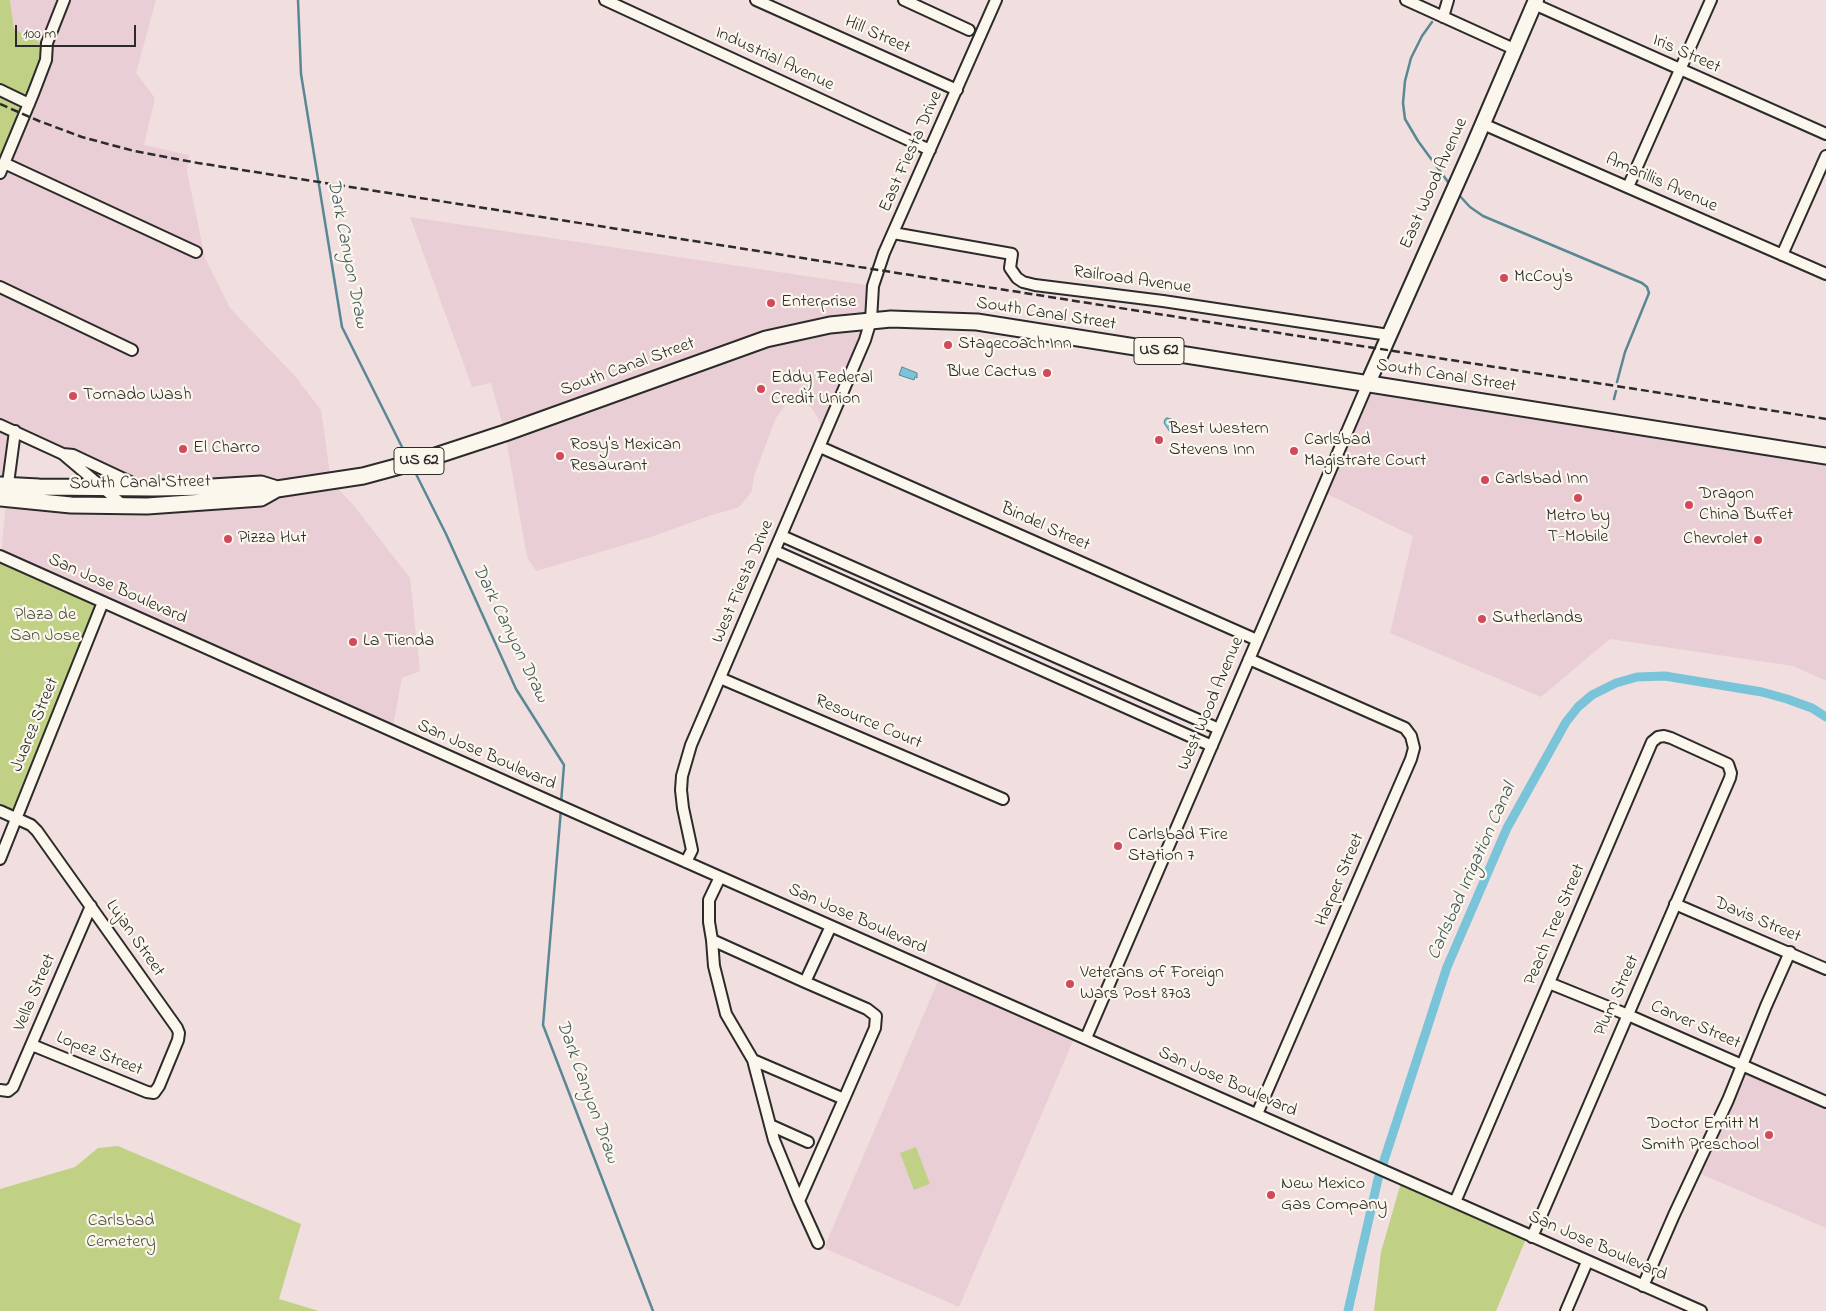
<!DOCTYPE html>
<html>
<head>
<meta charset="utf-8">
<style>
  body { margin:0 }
  #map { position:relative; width:1826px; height:1311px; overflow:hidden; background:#f1dfdf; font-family:"Indie Flower",sans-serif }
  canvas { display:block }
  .scale { position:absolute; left:15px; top:25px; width:121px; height:22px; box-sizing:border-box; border:2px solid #2b2b2b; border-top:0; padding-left:6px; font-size:15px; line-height:18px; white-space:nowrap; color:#2b2b2b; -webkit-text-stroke:4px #fbf7ec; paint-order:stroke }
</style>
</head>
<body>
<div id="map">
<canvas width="1826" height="1311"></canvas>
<div class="scale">100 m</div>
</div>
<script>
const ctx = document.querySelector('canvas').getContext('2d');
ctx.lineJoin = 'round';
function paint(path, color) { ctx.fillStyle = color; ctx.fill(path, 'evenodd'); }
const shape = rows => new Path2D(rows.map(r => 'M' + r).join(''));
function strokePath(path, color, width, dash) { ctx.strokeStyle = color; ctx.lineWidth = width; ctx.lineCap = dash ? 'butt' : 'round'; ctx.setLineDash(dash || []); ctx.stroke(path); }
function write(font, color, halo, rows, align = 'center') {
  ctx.font = font + ' "Indie Flower",sans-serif'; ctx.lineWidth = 4.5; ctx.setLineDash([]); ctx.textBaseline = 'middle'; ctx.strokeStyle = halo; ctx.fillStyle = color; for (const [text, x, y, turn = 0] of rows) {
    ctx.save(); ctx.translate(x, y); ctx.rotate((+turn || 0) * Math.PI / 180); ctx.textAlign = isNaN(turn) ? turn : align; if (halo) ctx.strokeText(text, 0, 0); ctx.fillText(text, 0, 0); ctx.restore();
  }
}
const built = shape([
  [10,0,156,0,136,73,155,98,144,145,189,155,187,171,205,258,230,308,295,376,321,410,331,481,355,507,410,578,420,671,402,678,392,731,1,557,6,499,261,498,142,488,15,432,8,486,0,485,0,173,14,29],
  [410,217,873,286,871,320,824,435,818,418,811,407,799,401,787,403,776,418,754,476,752,491,741,505,737,508,712,515,648,538,536,571,527,557,505,433,491,383,472,387],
  [1368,383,1826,456,1826,681,1793,666,1610,639,1541,697,1390,633,1413,536,1321,491],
  [938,981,1073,1041,959,1307,824,1248],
  [1743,1065,1826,1102,1826,1228,1694,1171]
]);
const green = shape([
  [0,0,10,0,14,29,47,46,0,172],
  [0,556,103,602,16,818,0,811],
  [118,1146,301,1224,279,1299,319,1311,0,1311,0,1189,75,1167,98,1148],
  [916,1147,930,1184,914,1190,900,1153],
  [1402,1179,1528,1234,1496,1311,1374,1311,1381,1252]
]);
const water = shape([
  [902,367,917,373,917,378,915,377,914,380,899,375,902,367],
  [1167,418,1178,421,1176,433,1174,434,1170,432,1164,423,1165,419,1167,418]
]);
const stream = shape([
  [298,0,301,74,342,327,408,459],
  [1432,22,1422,36,1411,58,1405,81,1403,103,1405,119,1418,141,1448,182],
  [1458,194,1470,207,1483,216,1642,283,1647,287,1649,293,1625,352,1617,382],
  [1614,399,1616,391],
  [413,468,446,534,516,689,564,765,561,803],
  [561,809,543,1025,653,1311]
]);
const canal = shape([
  [1348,1311,1378,1179,1447,967,1507,828,1566,722,1578,707,1592,695,1616,683,1637,677,1665,676,1762,692,1787,699,1812,708,1826,717]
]);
const minor = shape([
  [605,0,930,150],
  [756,0,957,90],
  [904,0,969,30],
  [1406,0,1514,49],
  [1534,4,1826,134],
  [1443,17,1448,0],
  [0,90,29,104],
  [1483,124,1826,274],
  [4,163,196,252],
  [0,173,33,94,46,60,47,43,64,0],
  [1628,187,1711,0],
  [893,233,1012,254,1010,268,1017,278,1023,282,1035,285,1163,301,1389,335],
  [1782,255,1826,156],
  [0,287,132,350],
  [0,425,63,454,73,455,139,486],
  [820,447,1257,640],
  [64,455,123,505],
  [7,491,15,431],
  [782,536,1219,729],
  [775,551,1212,746],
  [0,556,641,842,1701,1311],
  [1249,659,1405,728,1411,736,1414,748,1411,759,1257,1114],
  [720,678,1003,799],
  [0,811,31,825,37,831,177,1028,179,1033,178,1040,159,1086,154,1093,147,1092,32,1045],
  [0,859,103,602],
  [686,862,692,850,683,808,681,790,682,776,691,745,865,340,871,320,873,286,884,253,996,0],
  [720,877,709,900,709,922,712,940,805,982,831,926],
  [1675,904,1826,969],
  [712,940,714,966,726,1014,753,1060,844,1099,875,1028,876,1016,867,1009,805,982],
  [1549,983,1628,1015,1826,1102],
  [1086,1038,1368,383],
  [753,1060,774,1140,799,1201],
  [0,1090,8,1091,13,1087,91,906],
  [770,1125,808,1142],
  [1455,1202,1652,742,1658,737,1664,736,1671,738,1728,764,1731,773,1730,778,1532,1237],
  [818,1243,799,1201,844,1099],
  [1643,1286,1674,1215,1728,1100,1766,1006,1790,952],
  [1566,1311,1587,1262]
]);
const major = shape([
  [1368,383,1472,149,1536,0]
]);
const highway = shape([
  [0,485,39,487,154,488,212,487,261,484,277,489],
  [0,498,71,505,147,506,261,498,277,489,363,476,426,459,505,433,766,339,830,325,891,319,977,322,1826,456]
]);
const rail = shape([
  [0,104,39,121,82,137,134,151,198,163,1826,419]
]);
const markers = [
  [1504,278,5,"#d1495b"],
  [771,303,5,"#d1495b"],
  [948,345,5,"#d1495b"],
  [1047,373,5,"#d1495b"],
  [761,389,5,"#d1495b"],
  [73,396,5,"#d1495b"],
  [1159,440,5,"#d1495b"],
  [183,449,5,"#d1495b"],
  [1294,451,5,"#d1495b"],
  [560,456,5,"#d1495b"],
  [1485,480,5,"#d1495b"],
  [1578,498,5,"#d1495b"],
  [1689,505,5,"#d1495b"],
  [228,539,5,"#d1495b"],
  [1758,540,5,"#d1495b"],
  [1482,619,5,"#d1495b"],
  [353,642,5,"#d1495b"],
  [1118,846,5,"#d1495b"],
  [1070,984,5,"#d1495b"],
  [1769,1135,5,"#d1495b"],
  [1271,1195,5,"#d1495b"]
];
const shields = [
  [1159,351,50],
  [419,461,50]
];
const shieldNames = [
  ["US 62",1159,351],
  ["US 62",419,461]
];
const streetNames = [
  ["Hill Street",877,36,24],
  ["Iris Street",1686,55,24],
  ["Industrial Avenue",774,60,25],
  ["East Fiesta Drive",912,152,-66],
  ["East Wood Avenue",1435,184,-66],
  ["Amarillis Avenue",1661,184,24],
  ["Railroad Avenue",1132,281,8],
  ["South Canal Street",1046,315,9],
  ["South Canal Street",628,368,-20],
  ["South Canal Street",1446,377,9],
  ["South Canal Street",140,484,-1],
  ["Bindel Street",1045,528,24],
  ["West Fiesta Drive",744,582,-67],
  ["San Jose Boulevard",117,590,24],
  ["West Wood Avenue",1212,704,-67],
  ["Resource Court",868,723,23],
  ["Juarez Street",36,725,-68],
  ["San Jose Boulevard",486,756,24],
  ["Harper Street",1341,880,-67],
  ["San Jose Boulevard",857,920,24],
  ["Davis Street",1757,921,23],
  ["Peach Tree Street",1556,925,-67],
  ["Lujan Street",134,939,55],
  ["Vella Street",36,993,-67],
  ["Plum Street",1618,996,-66],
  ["Carver Street",1695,1026,24],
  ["Lopez Street",99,1055,22],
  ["San Jose Boulevard",1227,1083,24],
  ["San Jose Boulevard",1597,1247,24]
];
const poiNames = [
  ["McCoy's",1514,278],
  ["Enterprise",781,303],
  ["Stagecoach Inn",958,345],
  ["Blue Cactus",1037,373,"right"],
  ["Eddy Federal",771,379],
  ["Credit Union",771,400],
  ["Tornado Wash",83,396],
  ["Best Western",1169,430],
  ["Stevens Inn",1169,451],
  ["Carlsbad",1304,441],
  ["Magistrate Court",1304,462],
  ["Rosy's Mexican",570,446],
  ["Resaurant",570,467],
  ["El Charro",193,449],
  ["Carlsbad Inn",1495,480],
  ["Dragon",1699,495],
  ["China Buffet",1699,516],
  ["Metro by",1578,517,"center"],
  ["T-Mobile",1578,538,"center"],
  ["Pizza Hut",238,539],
  ["Chevrolet",1748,540,"right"],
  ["Sutherlands",1492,619],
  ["La Tienda",363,642],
  ["Carlsbad Fire",1128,836],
  ["Station 7",1128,857],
  ["Veterans of Foreign",1080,974],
  ["Wars Post 8703",1080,995],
  ["Doctor Emitt M",1759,1125,"right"],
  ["Smith Preschool",1759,1146,"right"],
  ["New Mexico",1281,1185],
  ["Gas Company",1281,1206]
];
const parkNames = [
  ["Plaza de",45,616],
  ["San Jose",45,637],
  ["Carlsbad",121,1222],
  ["Cemetery",121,1243]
];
const waterNames = [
  ["Dark Canyon Draw",346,254,79],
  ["Dark Canyon Draw",509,634,64],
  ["Carlsbad Irrigation Canal",1473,872,-66],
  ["Dark Canyon Draw",586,1092,70]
];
paint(built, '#eaced6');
paint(green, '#c0d186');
paint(water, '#7ac4da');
strokePath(water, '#5a8794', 1);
strokePath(stream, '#5a8794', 2.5);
strokePath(canal, '#7ac4da', 9);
strokePath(minor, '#2b2b2b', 14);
strokePath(major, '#2b2b2b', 18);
strokePath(highway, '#2b2b2b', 19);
strokePath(minor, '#fbf7ec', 10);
strokePath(major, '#fbf7ec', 14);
strokePath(highway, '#fbf7ec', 15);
strokePath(rail, '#2b2b2b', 2.5, [8, 4]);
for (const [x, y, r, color] of markers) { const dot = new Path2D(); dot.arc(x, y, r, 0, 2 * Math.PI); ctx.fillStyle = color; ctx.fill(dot); strokePath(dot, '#fbf7ec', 2); }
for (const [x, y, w] of shields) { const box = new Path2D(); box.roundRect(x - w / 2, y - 13.5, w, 27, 4); ctx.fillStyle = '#fbf7ec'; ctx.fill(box); strokePath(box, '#2b2b2b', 1); }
write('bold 16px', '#2b2b2b', null, shieldNames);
write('18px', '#2b2b2b', '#fbf7ec', streetNames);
write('18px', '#2b2b2b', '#fbf7ec', poiNames, 'left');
write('18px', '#505442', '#fbf7ec', parkNames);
write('italic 19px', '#435960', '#fbf7ec', waterNames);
</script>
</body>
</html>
